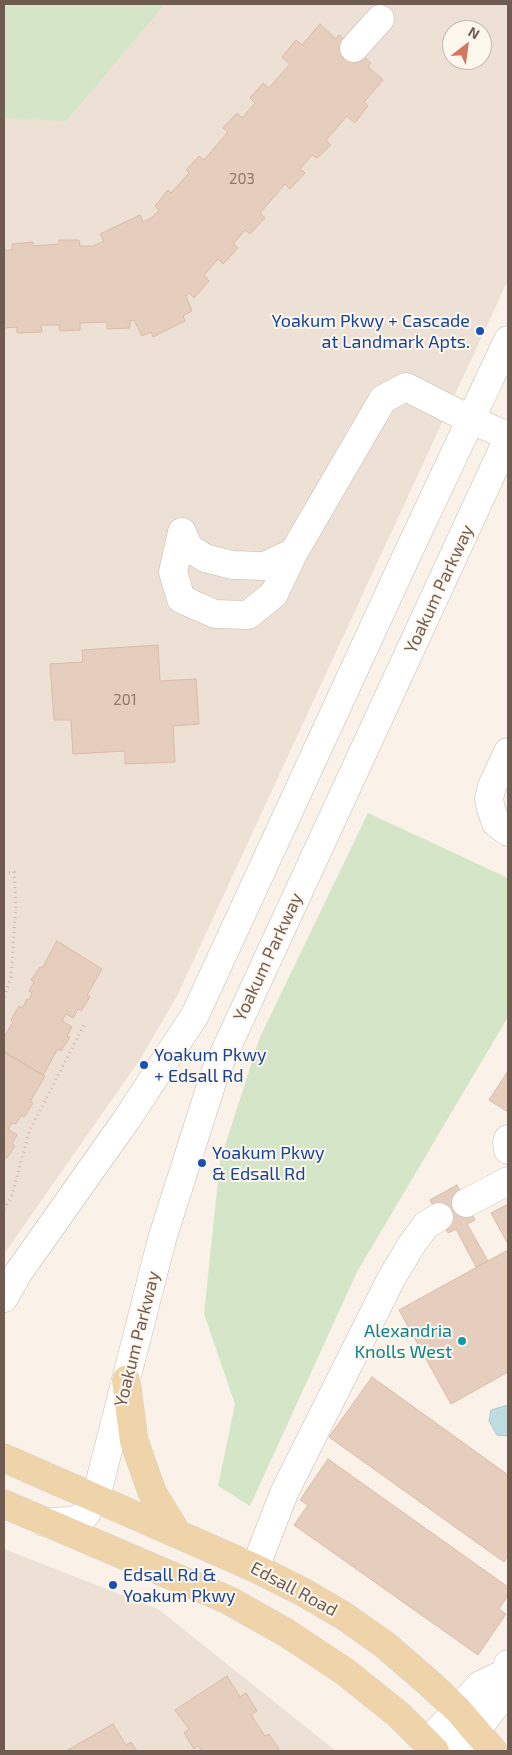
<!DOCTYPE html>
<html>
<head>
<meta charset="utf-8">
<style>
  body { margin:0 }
  #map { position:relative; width:512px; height:1755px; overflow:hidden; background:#faf2e8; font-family:"Exo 2",sans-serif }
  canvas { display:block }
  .frame { position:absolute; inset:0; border:5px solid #705b50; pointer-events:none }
  .north { position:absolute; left:442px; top:20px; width:50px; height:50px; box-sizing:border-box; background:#fdf7ee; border:1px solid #c5b9af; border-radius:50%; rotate:30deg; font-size:14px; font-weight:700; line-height:20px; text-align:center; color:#705b50 }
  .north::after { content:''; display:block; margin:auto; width:18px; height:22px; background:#d3765e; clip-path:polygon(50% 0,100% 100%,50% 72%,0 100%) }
</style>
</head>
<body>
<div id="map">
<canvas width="512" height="1755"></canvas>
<div class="frame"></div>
<div class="north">N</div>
</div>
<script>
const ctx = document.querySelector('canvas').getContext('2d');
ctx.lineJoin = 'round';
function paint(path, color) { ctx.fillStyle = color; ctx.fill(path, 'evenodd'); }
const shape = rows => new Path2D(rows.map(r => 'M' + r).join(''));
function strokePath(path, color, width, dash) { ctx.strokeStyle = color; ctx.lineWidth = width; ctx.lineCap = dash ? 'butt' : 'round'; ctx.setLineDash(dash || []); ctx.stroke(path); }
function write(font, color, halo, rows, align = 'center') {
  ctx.font = font + ' "Exo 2",sans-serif'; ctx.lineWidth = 4; ctx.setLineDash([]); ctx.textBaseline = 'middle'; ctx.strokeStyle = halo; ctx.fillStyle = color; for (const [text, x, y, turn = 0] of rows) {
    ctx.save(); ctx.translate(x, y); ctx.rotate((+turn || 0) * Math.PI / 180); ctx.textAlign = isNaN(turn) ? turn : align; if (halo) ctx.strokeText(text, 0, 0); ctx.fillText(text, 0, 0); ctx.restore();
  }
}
const residential = shape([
  [136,4,508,4,508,280,177,996,141,1058,4,1254,4,72],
  [452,30,482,30,482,60,452,60],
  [4,1549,158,1609,336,1751,4,1751]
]);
const green = shape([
  [4,4,165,4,66,121,4,118],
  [368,813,508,878,508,1017,357,1272,250,1506,218,1486,235,1404,204,1314,220,1161,260,1037]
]);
const water = shape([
  [508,1405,508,1436,497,1435,489,1421,491,1410,508,1405]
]);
const building = shape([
  [320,24,336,39,339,35,354,48,371,63,368,67,383,80,364,102,368,106,355,123,347,116,326,140,331,145,317,158,312,155,300,169,305,173,290,189,285,184,260,213,265,218,250,234,245,230,233,244,238,248,223,264,218,259,204,275,209,281,194,298,189,293,186,296,192,311,183,316,185,321,153,337,151,332,142,336,134,320,130,321,130,328,107,329,107,322,80,323,80,330,60,331,59,325,41,325,42,332,17,333,17,327,4,328,4,250,12,250,12,244,33,242,33,246,59,244,59,240,79,240,80,246,93,246,104,241,100,234,140,215,143,222,153,217,159,210,155,206,168,190,171,193,189,173,186,170,199,156,204,160,228,132,223,128,237,113,242,118,255,103,250,98,263,83,269,88,290,64,282,57,296,40,302,45,320,24],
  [158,645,160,681,196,679,199,724,173,726,175,762,125,764,125,751,73,754,71,720,54,720,50,664,83,662,82,650,158,645],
  [57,941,102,969,87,995,90,997,81,1011,78,1009,73,1018,66,1014,62,1021,72,1027,67,1036,70,1037,61,1051,58,1049,43,1075,4,1052,4,1037,13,1022,11,1020,19,1006,22,1008,27,999,29,1000,32,993,29,991,34,982,31,980,40,967,42,968,57,941],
  [4,1052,45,1076,30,1102,33,1103,24,1117,21,1115,16,1124,12,1123,8,1129,17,1135,12,1144,15,1146,7,1158,4,1158,4,1052],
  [508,1071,508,1112,489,1100,508,1071],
  [457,1185,475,1220,467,1224,488,1261,476,1267,456,1229,448,1233,430,1200,457,1185],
  [508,1204,508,1244,491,1213,508,1204],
  [508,1250,508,1372,451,1404,399,1310,508,1250],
  [372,1377,508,1475,508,1556,504,1562,329,1437,372,1377],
  [328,1459,508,1587,508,1595,499,1609,506,1614,478,1655,294,1525,308,1505,300,1500,328,1459],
  [227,1676,240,1697,246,1693,257,1711,251,1715,265,1736,269,1734,279,1749,276,1751,202,1751,198,1746,194,1749,184,1733,189,1729,175,1710,227,1676],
  [113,1724,126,1745,131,1742,137,1751,66,1751,113,1724]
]);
const path = shape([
  [4,873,14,872,16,903,11,977,4,998],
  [4,1209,12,1195,29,1132,84,1025]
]);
const minor = shape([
  [354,48,380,19],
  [182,532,173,572,181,599,215,614,248,615,274,594,294,552,383,399,406,387,471,420,508,436],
  [182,532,189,548,205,558,232,565,265,566,294,552],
  [508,752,492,786,489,799,491,809,496,823,508,832],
  [508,1139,507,1143,508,1150],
  [466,1203,508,1181],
  [4,1298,18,1273,127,1119,195,1015,406,557,508,340],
  [45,1522,71,1521,80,1518,86,1514,96,1497,162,1239,215,1073,508,438],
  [255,1568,284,1493,391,1279,412,1244,426,1225,439,1217],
  [427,1742,458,1710,480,1685,505,1673],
  [456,1751,476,1731,501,1698,508,1664]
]);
const major = shape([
  [126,1380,134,1441,152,1492,177,1533],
  [4,1458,255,1568,303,1592,344,1616,385,1645,429,1683,458,1710,493,1751],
  [4,1504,228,1600,285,1632,344,1671,399,1715,435,1751]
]);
const markers = [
  [480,331,5,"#1a4fb4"],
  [144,1065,5,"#1a4fb4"],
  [202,1163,5,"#1a4fb4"],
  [462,1341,5,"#0f9aa8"],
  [113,1585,5,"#1a4fb4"]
];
const numberNames = [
  ["203",242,179],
  ["201",125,700]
];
const transitNames = [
  ["Yoakum Pkwy + Cascade",470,321,"right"],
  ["at Landmark Apts.",470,342,"right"],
  ["Yoakum Pkwy",154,1055],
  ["+ Edsall Rd",154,1076],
  ["Yoakum Pkwy",212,1153],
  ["& Edsall Rd",212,1174],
  ["Edsall Rd &",123,1575],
  ["Yoakum Pkwy",123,1596]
];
const streetNames = [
  ["Yoakum Parkway",439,589,-65],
  ["Yoakum Parkway",268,957,-65],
  ["Yoakum Parkway",137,1339,-76],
  ["Edsall Road",294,1589,28]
];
const cultureNames = [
  ["Alexandria",452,1331],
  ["Knolls West",452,1352]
];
paint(residential, '#ede1d5');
paint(green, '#d5e5c8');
paint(water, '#bfdce1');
strokePath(water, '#a7cbd1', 1);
paint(building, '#e6cebf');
strokePath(building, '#dcbaa6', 1);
strokePath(minor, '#c7b9ae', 29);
strokePath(major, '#d7d1ce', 29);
strokePath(path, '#d0b6a7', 3, [1, 4]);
strokePath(minor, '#fff', 28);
strokePath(major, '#efd4aa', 28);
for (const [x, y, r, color] of markers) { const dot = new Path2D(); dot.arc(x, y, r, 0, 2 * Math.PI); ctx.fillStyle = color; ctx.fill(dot); strokePath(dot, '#fdf7ee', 2); }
write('15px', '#8e786c', null, numberNames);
write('18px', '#164399', '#fdf7ee', transitNames, 'left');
write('18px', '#705b50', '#fdf7ee', streetNames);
write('18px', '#0d838f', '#fdf7ee', cultureNames, 'right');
</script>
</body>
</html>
